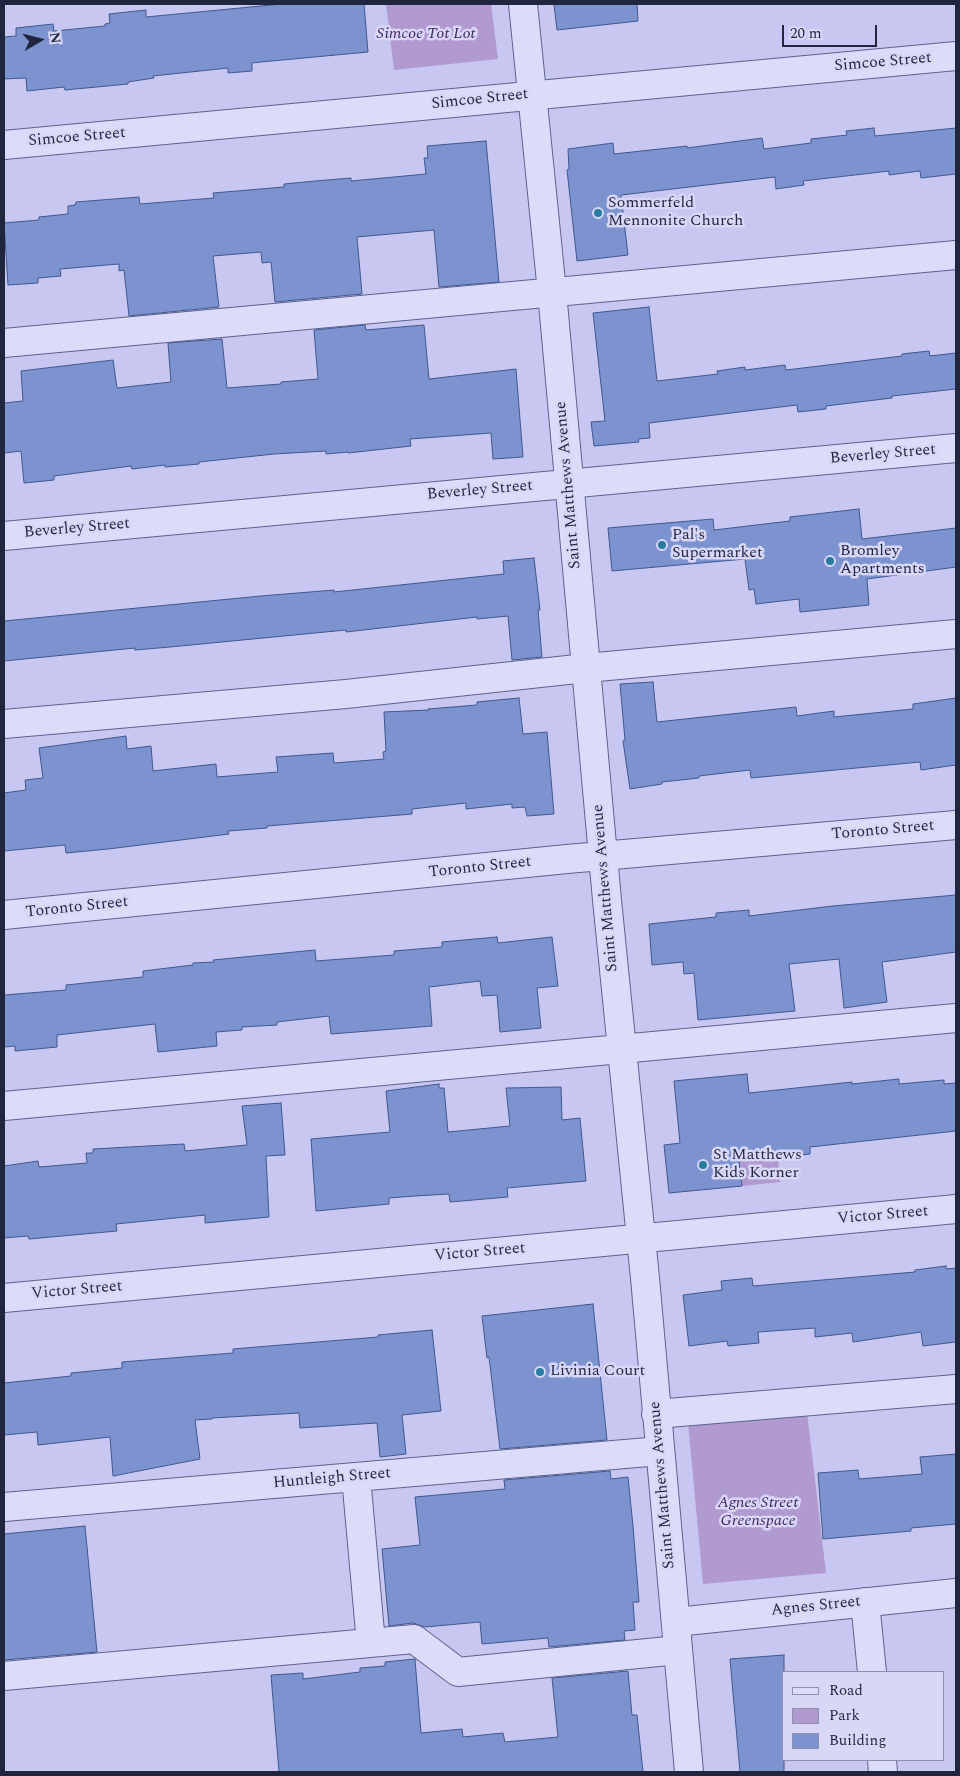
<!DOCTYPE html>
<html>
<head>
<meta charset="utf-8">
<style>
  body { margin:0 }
  #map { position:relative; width:960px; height:1776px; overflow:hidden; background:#c8c7f1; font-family:Spectral,serif }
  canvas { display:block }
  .frame { position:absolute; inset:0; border:5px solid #1f263d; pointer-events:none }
  .legend { position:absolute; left:782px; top:1671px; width:162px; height:90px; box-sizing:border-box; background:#d8d7f7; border:1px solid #8e90ad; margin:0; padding:6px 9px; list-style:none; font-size:15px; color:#1f263d }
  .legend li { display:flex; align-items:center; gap:10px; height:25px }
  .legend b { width:25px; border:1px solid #8e90ad }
  .north { position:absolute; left:15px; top:15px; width:50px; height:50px; -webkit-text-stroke:4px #d8d7f7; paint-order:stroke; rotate:82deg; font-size:14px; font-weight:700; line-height:20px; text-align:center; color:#1f263d }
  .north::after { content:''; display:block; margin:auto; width:18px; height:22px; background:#1f263d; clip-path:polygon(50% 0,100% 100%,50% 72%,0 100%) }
  .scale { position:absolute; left:782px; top:25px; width:95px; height:22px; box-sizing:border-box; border:2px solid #1f263d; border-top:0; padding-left:6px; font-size:15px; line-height:18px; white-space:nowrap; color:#1f263d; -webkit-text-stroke:4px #d8d7f7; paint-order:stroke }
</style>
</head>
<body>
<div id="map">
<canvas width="960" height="1776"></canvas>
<div class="frame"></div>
<ul class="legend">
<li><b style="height:6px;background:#dcdbfa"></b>Road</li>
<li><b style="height:14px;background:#b19ad0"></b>Park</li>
<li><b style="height:14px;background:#7c93d0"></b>Building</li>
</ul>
<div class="north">N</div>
<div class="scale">20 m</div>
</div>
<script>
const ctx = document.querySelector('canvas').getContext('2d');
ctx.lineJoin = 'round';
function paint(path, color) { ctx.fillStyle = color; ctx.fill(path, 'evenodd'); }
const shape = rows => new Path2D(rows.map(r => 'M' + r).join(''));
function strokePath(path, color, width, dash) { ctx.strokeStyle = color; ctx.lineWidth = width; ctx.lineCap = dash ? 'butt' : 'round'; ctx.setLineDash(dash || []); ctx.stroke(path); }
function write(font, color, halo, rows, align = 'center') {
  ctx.font = font + ' Spectral,serif'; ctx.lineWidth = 5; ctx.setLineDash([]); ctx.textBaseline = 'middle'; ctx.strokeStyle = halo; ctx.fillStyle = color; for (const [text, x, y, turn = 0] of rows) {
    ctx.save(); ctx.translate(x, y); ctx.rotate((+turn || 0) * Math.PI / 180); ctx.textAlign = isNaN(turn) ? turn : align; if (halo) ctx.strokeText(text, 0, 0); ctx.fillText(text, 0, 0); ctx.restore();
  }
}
const green = shape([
  [386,4,491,4,498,59,394,70],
  [776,1134,780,1182,742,1186,737,1138],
  [807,1412,826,1573,703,1584,688,1423]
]);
const building = shape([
  [282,4,364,4,368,52,261,62,252,63,252,71,228,73,228,68,153,76,154,78,128,82,128,84,65,90,64,87,27,91,26,78,4,79,4,37,16,36,16,28,53,24,54,31,105,26,105,24,110,23,109,14,146,10,146,17,282,4],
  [554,4,637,4,638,21,557,30,554,4],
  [874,128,875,136,956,128,956,174,921,178,920,171,889,175,889,171,803,181,804,185,776,189,775,177,621,195,628,255,577,261,567,170,569,169,568,149,613,143,614,154,687,146,687,148,762,138,764,149,811,143,811,139,847,135,846,131,874,128],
  [486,141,499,282,439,287,434,230,357,237,362,294,275,302,271,262,262,263,261,252,213,256,219,307,129,316,124,270,119,271,119,264,60,269,61,276,38,278,38,283,8,285,4,223,39,220,39,217,68,214,68,206,75,205,76,202,139,197,140,204,214,198,213,193,284,187,284,184,315,181,351,178,351,181,426,174,424,158,428,158,427,146,486,141],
  [649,307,657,381,718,374,717,371,745,367,745,370,785,365,786,370,902,356,902,354,929,351,930,356,956,353,956,389,892,396,892,398,826,406,826,409,798,412,797,405,649,423,650,438,638,439,639,442,594,446,591,422,605,421,593,313,649,307],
  [365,325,366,330,424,325,429,379,516,369,523,457,493,459,491,433,410,439,411,446,348,453,348,452,326,454,326,451,274,454,199,462,199,464,165,467,165,465,132,469,131,466,54,476,54,480,24,483,21,451,4,453,4,403,23,401,21,371,113,360,117,388,171,382,168,343,222,339,227,388,281,384,281,382,318,379,314,330,365,325],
  [859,509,862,539,956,528,956,567,867,579,869,605,800,612,799,599,756,604,754,589,749,590,745,559,612,571,608,528,713,519,714,530,790,521,790,517,859,509],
  [534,558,540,610,538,610,542,657,512,660,508,616,477,619,477,617,346,632,346,630,170,647,135,650,135,648,4,661,4,621,261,596,334,590,334,592,504,574,503,561,534,558],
  [653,682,657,722,796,707,797,716,834,711,834,717,913,709,913,704,956,698,956,765,921,770,920,762,751,778,750,770,699,776,699,778,662,782,662,784,630,789,623,741,625,740,620,684,653,682],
  [519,698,523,734,547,732,554,814,527,816,525,807,512,808,512,804,466,809,466,803,412,809,412,814,267,826,267,828,228,831,229,834,108,849,66,853,65,845,4,851,4,793,26,790,25,780,43,778,39,748,126,736,127,749,151,746,153,771,216,764,217,777,278,772,276,757,333,753,334,763,384,759,383,752,386,751,384,712,429,710,428,709,477,705,477,702,519,698],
  [956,895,956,952,882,962,887,1002,844,1008,839,959,789,964,795,1011,698,1020,694,973,684,974,683,962,652,965,649,924,716,917,716,913,749,910,749,916,833,906,956,895],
  [497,937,498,943,552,937,558,986,537,988,541,1028,500,1032,497,995,482,996,480,981,429,987,432,1026,331,1034,329,1016,277,1022,277,1025,242,1027,242,1030,216,1032,217,1046,158,1052,155,1024,57,1035,57,1047,15,1051,15,1046,4,1047,4,995,66,990,66,985,143,977,143,971,193,965,193,963,214,962,213,960,315,950,316,961,394,955,394,951,442,947,442,942,497,937],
  [747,1074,749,1093,852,1082,852,1084,899,1079,899,1084,944,1080,944,1084,956,1083,956,1131,810,1147,810,1154,739,1161,742,1186,669,1193,664,1145,680,1143,674,1081,747,1074],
  [439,1084,439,1088,444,1088,448,1132,510,1126,506,1088,561,1087,562,1120,580,1118,586,1181,507,1188,508,1197,450,1202,449,1194,415,1196,389,1198,389,1204,316,1211,311,1139,390,1132,386,1091,439,1084],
  [281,1103,285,1155,266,1156,269,1217,205,1223,205,1215,116,1224,117,1231,29,1239,28,1236,4,1238,4,1166,38,1161,39,1167,87,1163,86,1153,93,1153,93,1149,184,1144,185,1151,247,1145,242,1106,281,1103],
  [946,1266,946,1269,956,1268,956,1342,923,1346,921,1332,853,1342,852,1333,815,1337,815,1328,758,1332,759,1343,728,1346,727,1341,689,1346,683,1295,722,1290,721,1281,752,1278,753,1286,915,1272,915,1270,946,1266],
  [593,1304,607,1440,500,1449,489,1357,487,1358,482,1316,593,1304],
  [432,1330,441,1411,402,1415,406,1454,380,1457,377,1423,300,1428,299,1413,212,1418,212,1419,195,1420,200,1459,113,1476,110,1437,38,1445,37,1432,4,1435,4,1383,71,1376,71,1373,122,1368,122,1362,233,1353,233,1349,378,1337,378,1335,432,1330],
  [956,1454,956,1524,911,1528,911,1531,823,1539,818,1473,858,1470,859,1479,922,1474,920,1457,956,1454],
  [610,1471,611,1479,628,1477,633,1526,639,1602,633,1602,635,1630,624,1631,625,1640,549,1647,548,1638,482,1644,480,1622,425,1627,413,1623,389,1626,382,1549,420,1545,415,1497,505,1489,504,1480,610,1471],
  [85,1526,97,1652,4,1660,4,1534,85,1526],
  [784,1655,784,1772,740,1772,730,1659,784,1655],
  [415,1659,421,1733,462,1729,463,1737,503,1733,505,1742,558,1737,552,1678,628,1671,632,1715,637,1715,643,1772,279,1772,271,1675,303,1673,303,1679,360,1672,360,1668,385,1666,385,1662,415,1659]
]);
const minor = shape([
  [523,4,552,292,607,900,645,1278,689,1772],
  [4,145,956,56],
  [4,343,956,255],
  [4,536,956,448],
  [4,724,346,694,586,668,956,634],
  [4,915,567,859,956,825],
  [4,1106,956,1018],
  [4,1298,956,1209],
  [656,1414,956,1389],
  [356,1477,371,1643],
  [4,1507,660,1451],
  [865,1602,872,1672],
  [676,1622,956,1593],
  [4,1676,414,1639,458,1672,678,1650],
  [882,1760,883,1772]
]);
const markers = [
  [598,213,5,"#287c9f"],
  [662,545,5,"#287c9f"],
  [830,561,5,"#287c9f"],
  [703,1165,5,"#287c9f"],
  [540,1372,5,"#287c9f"]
];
const parkNames = [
  ["Simcoe Tot Lot",426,35],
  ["Agnes Street",758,1504],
  ["Greenspace",758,1522]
];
const streetNames = [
  ["Simcoe Street",883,63,-5],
  ["Simcoe Street",480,100,-6],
  ["Simcoe Street",77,138,-5],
  ["Beverley Street",883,455,-5],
  ["Saint Matthews Avenue",569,485,-95],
  ["Beverley Street",480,491,-5],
  ["Beverley Street",77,529,-5],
  ["Toronto Street",883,831,-5],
  ["Toronto Street",480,868,-6],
  ["Saint Matthews Avenue",606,888,-95],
  ["Toronto Street",77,908,-6],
  ["Victor Street",883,1216,-5],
  ["Victor Street",480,1253,-5],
  ["Victor Street",77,1291,-5],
  ["Huntleigh Street",332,1479,-5],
  ["Saint Matthews Avenue",663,1485,-95],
  ["Agnes Street",816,1607,-6]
];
const poiNames = [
  ["Sommerfeld",608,204],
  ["Mennonite Church",608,222],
  ["Pal's",672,536],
  ["Supermarket",672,554],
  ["Bromley",840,552],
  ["Apartments",840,570],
  ["St Matthews",713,1156],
  ["Kids Korner",713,1174],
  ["Livinia Court",550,1372]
];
paint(green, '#b19ad0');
paint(building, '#7c93d0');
strokePath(building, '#40578e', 1);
strokePath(minor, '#5b638e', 30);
strokePath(minor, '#dcdbfa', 28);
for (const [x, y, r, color] of markers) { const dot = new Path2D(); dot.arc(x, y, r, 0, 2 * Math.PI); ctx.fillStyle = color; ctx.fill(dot); strokePath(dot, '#d8d7f7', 2); }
write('italic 16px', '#43255b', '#d8d7f7', parkNames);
write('16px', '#1f263d', '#d8d7f7', streetNames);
write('16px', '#1f263d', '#d8d7f7', poiNames, 'left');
</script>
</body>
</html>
